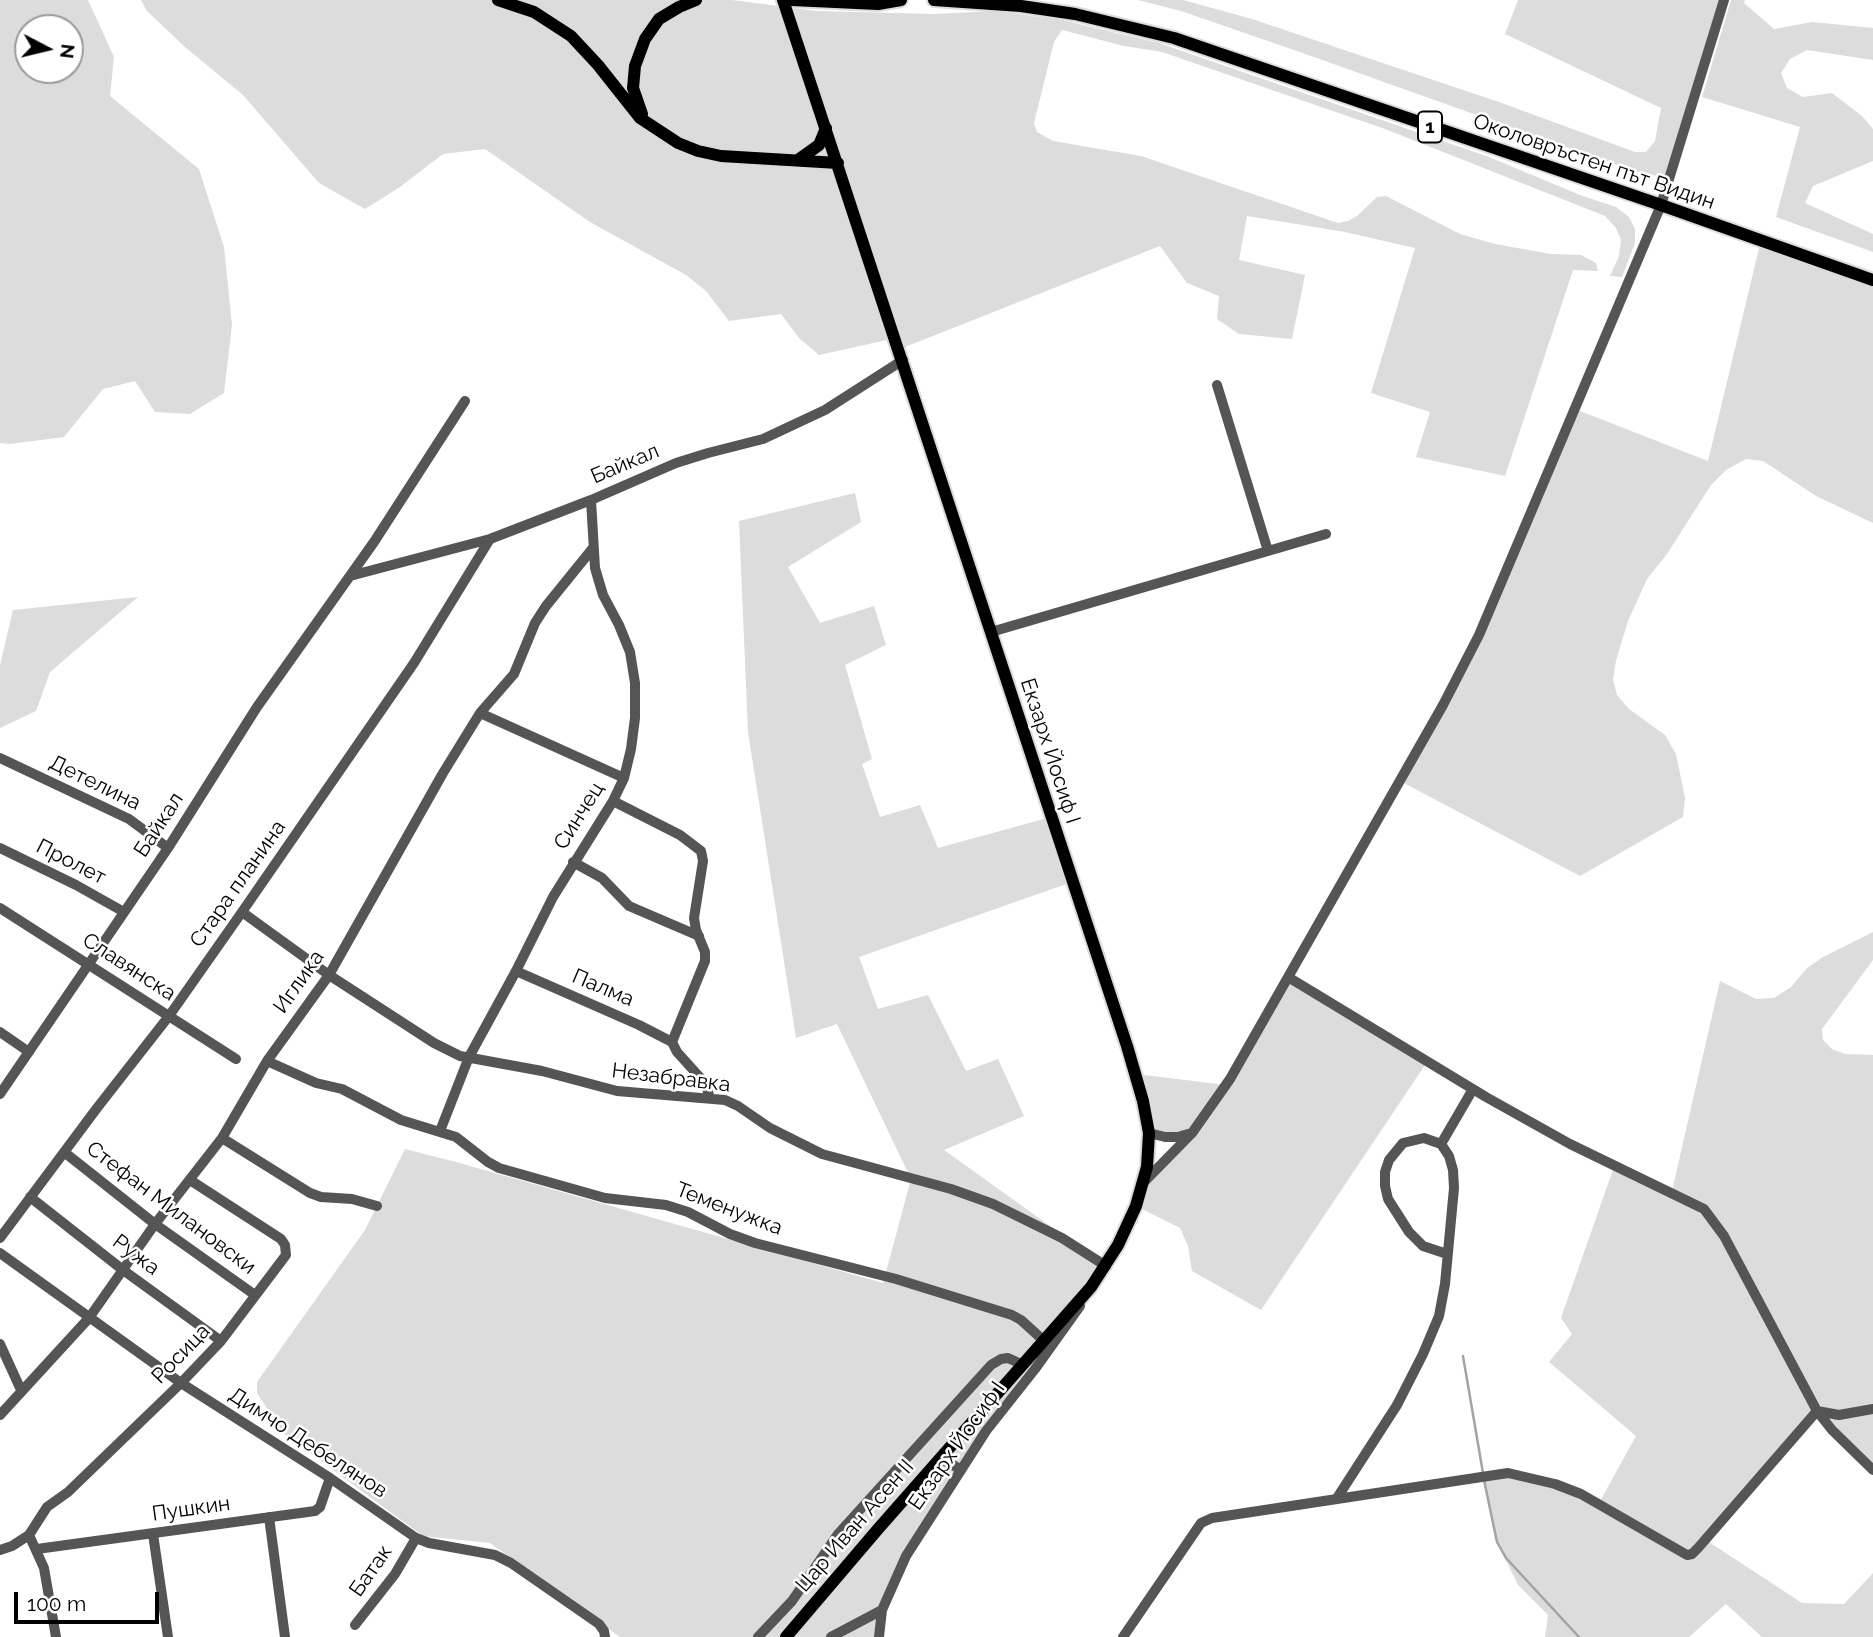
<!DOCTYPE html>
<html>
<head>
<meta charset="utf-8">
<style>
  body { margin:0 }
  #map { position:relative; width:1873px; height:1637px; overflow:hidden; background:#fff; font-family:Raleway,sans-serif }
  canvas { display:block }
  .north { position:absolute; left:14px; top:14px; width:70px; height:70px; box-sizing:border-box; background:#fff; border:2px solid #999; border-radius:50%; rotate:97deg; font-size:19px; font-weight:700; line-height:28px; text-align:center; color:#000 }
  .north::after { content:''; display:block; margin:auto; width:24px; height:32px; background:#000; clip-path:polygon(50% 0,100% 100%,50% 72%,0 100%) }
  .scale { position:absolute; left:14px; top:1592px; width:145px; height:32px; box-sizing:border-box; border:4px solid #000; border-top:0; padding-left:9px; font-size:21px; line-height:24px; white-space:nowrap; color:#000; -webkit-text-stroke:5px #fff; paint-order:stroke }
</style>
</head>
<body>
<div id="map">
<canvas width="1873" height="1637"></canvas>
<div class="north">N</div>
<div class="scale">100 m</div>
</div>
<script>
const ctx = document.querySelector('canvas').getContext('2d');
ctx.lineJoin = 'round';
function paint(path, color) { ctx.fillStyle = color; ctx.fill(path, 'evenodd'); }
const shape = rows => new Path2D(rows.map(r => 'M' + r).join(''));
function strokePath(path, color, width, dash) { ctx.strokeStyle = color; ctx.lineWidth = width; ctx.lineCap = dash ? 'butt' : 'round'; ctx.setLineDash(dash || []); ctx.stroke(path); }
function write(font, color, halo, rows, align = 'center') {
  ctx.font = font + ' Raleway,sans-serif'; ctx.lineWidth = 5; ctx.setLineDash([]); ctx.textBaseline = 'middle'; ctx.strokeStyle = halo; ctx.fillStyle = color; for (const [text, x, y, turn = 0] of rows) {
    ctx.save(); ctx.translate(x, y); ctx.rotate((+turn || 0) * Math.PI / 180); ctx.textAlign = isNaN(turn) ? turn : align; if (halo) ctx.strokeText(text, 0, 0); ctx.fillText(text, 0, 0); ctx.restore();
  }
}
const green = shape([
  [0,0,88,0,114,57,110,96,199,169,224,247,232,325,224,393,190,414,155,412,135,381,103,389,64,437,10,444,0,443],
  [70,28,70,70,28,70,28,28],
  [141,0,732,0,817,11,934,14,994,11,1062,20,1159,43,1489,157,1580,195,1616,207,1629,217,1635,229,1635,243,1622,277,1610,276,1619,256,1621,240,1616,228,1605,216,1385,129,1162,52,1124,46,1062,30,1054,42,1034,123,1037,132,1053,141,1141,156,1338,223,1348,221,1357,216,1377,197,1386,196,1460,234,1495,244,1551,254,1581,255,1596,263,1598,271,1573,270,1505,476,1416,457,1430,412,1371,393,1415,248,1345,232,1247,216,1239,260,1305,275,1292,339,1239,334,1217,319,1219,296,1187,283,1160,246,900,349,896,338,819,355,799,338,781,314,729,321,706,291,686,275,590,222,485,149,443,154,400,187,365,209,319,183,243,95,185,47,147,11],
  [1138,0,1183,0,1252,19,1499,102,1635,152,1646,152,1655,141,1661,108,1505,34,1518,0,1724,0,1670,179,1631,170,1297,51,1181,11],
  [1731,0,1745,0,1744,3,1774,29,1812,22,1873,28,1873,60,1807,50,1790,59,1781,73,1787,88,1803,97,1832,93,1862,116,1873,129,1873,161,1813,186,1805,203,1873,234,1873,252,1776,217,1800,127,1702,97],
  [1761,240,1873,280,1873,523,1816,496,1763,461,1746,459,1726,470,1711,485,1667,554,1647,579,1628,621,1616,661,1613,679,1617,695,1629,709,1665,735,1676,754,1685,798,1683,817,1580,876,1400,781,1443,705,1575,409,1708,461],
  [855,493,861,522,788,567,820,623,874,606,886,645,845,665,872,759,862,764,880,817,920,805,938,848,1051,817,1072,882,859,957,878,1009,928,995,966,1071,998,1059,1024,1116,944,1150,1106,1266,986,1431,893,1584,879,1637,620,1637,490,1543,423,1536,283,1433,257,1393,257,1382,365,1230,405,1149,456,1162,883,1283,911,1179,837,1024,796,1038,748,732,739,521],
  [138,597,50,672,36,711,0,728,0,665,13,610],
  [1873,932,1873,960,1822,1029,1823,1040,1832,1049,1845,1054,1873,1055,1873,1470,1818,1412,1706,1540,1802,1603,1844,1604,1873,1573,1873,1637,1762,1637,1726,1604,1689,1637,1545,1637,1548,1615,1518,1585,1497,1542,1483,1476,1508,1473,1599,1503,1636,1436,1549,1362,1572,1334,1561,1318,1615,1164,1672,1191,1720,981,1756,999,1774,998,1791,987,1807,968,1823,957],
  [1288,977,1427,1062,1261,1310,1192,1271,1188,1246,1180,1228,1136,1206,1143,1183,1191,1134,1149,1133,1136,1074,1226,1085]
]);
const stream = shape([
  [1463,1356,1483,1473],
  [1484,1480,1497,1542,1506,1558,1579,1637]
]);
const minor = shape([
  [1217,385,1268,551],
  [350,576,490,539,591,500,676,463,708,453,763,439,825,410,903,360],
  [991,632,1326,534],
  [480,713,624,778],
  [0,758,129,819,168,848],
  [613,801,680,835,701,851,703,861,694,918,696,930,705,952,705,961,672,1042,677,1052,705,1083,710,1098],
  [0,848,76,885,124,912],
  [573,862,602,878,629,906,699,936],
  [0,908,236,1059],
  [242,912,329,975,434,1043,460,1056,542,1071,617,1091,725,1100,738,1106,770,1128,822,1154,951,1189,993,1204,1062,1238,1106,1266],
  [516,971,639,1025,672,1042],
  [1288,977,1486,1097,1570,1144,1704,1209,1724,1236,1817,1411,1839,1415,1873,1409],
  [0,1032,29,1052],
  [267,1061,316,1083,342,1089,401,1120,456,1137,488,1162,499,1168,605,1198,666,1205,688,1212,730,1234,755,1243,896,1279,1012,1315,1021,1320,1043,1340],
  [0,1094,168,848,257,707,374,542,465,401],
  [440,1131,469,1057,516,971,553,897,613,801,624,778,631,749,635,718,635,683,630,652,619,625,603,595,595,568,591,500],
  [1149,1133,1165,1137,1178,1137,1188,1134],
  [222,1138,310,1193,321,1197,352,1199,377,1206],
  [1441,1144,1424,1138,1403,1143,1389,1160,1385,1172,1385,1186,1388,1199,1409,1232,1423,1246,1447,1254],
  [64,1152,155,1224,255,1295],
  [1143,1183,1192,1133,1230,1079,1443,705,1479,635,1661,205,1724,0],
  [30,1197,123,1270,221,1341],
  [0,1238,97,1108,169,1016,242,912,414,663,490,539],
  [0,1253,181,1383,330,1478,416,1538,429,1543,495,1555,511,1563,599,1624,604,1631,605,1637],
  [0,1344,21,1390],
  [0,1415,89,1318,155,1224,222,1138,267,1061,329,975,443,773,480,713,514,674,535,623,546,606,593,548],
  [940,1458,960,1469],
  [1337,1498,1397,1405,1423,1354,1439,1316,1445,1284,1454,1188,1453,1170,1449,1156,1441,1144,1473,1089],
  [269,1517,285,1637],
  [153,1534,168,1637],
  [29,1535,44,1568,56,1637],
  [37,1549,315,1511,320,1507,330,1478],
  [0,1550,12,1546,29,1535,47,1507,68,1492,181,1383,221,1341,286,1255,285,1245,281,1239,190,1180],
  [355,1625,395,1574,416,1538],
  [758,1637,792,1601,838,1534,991,1365,1001,1359,1008,1358,1021,1364],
  [831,1637,882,1610],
  [879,1637,882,1610,906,1556,986,1431,1035,1369,1080,1306],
  [1123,1637,1201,1523,1212,1518,1508,1473,1555,1484,1581,1494,1687,1555,1692,1554,1698,1548,1817,1411,1832,1430,1873,1470]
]);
const major = shape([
  [498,0,534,12,571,36,598,65,640,118,678,143,698,151,721,156,838,163],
  [783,0,1127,1046,1143,1101,1149,1133,1147,1167,1136,1206,1118,1245,1091,1287,878,1529,786,1637],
  [792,0,878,4,901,0],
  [934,0,1021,6,1075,14,1174,38,1661,205,1873,280],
  [642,114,633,88,635,66,645,39,659,19,679,7,696,0],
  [798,160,819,145,826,128]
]);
const shields = [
  [1430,127,24]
];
const shieldNames = [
  ["1",1430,127]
];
const streetNames = [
  ["Околовръстен път Видин",1594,162,19],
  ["Байкал",625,464,-23],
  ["Екзарх Йосиф I",1050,751,72],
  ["Детелина",95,783,26],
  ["Синчец",579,816,-58],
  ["Байкал",159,825,-57],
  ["Пролет",71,862,27],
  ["Стара планина",238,884,-55],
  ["Славянска",129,967,33],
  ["Иглика",299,982,-55],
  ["Палма",603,988,23],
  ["Незабравка",671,1078,7],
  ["Стефан Милановски",171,1208,37],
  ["Теменужка",729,1209,21],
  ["Ружа",136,1255,37],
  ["Росица",181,1354,-46],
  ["Димчо Дебелянов",308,1443,33],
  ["Екзарх Йосиф I",957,1446,-55],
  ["Пушкин",191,1509,-8],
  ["Цар Иван Асен II",855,1526,-49],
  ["Батак",371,1571,-55]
];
paint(green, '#dcdcdc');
strokePath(stream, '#a3a3a3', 2.5);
strokePath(major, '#dbdbdb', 16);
strokePath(minor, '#555', 10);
strokePath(major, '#000', 12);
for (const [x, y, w] of shields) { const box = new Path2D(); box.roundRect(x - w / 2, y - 15.5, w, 31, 5); ctx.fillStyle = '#fff'; ctx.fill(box); strokePath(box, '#000', 2); }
write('bold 19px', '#000', null, shieldNames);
write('21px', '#000', '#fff', streetNames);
</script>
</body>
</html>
